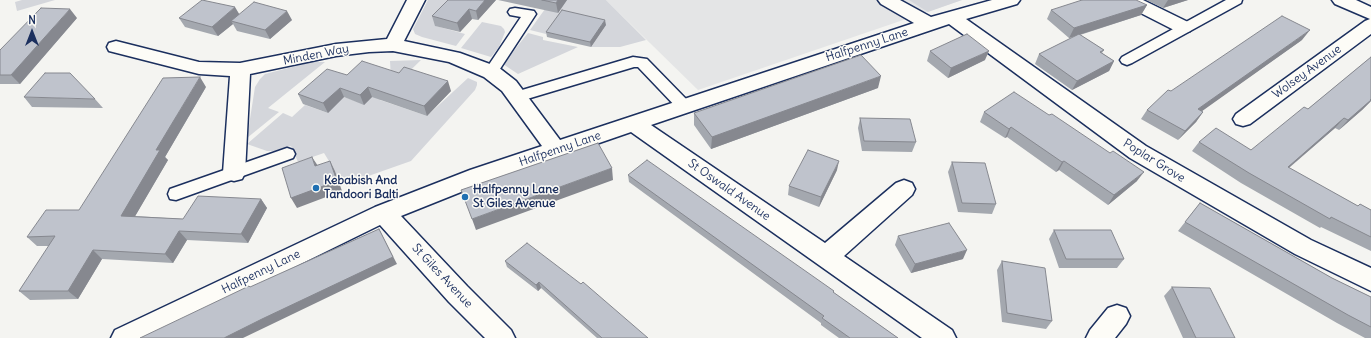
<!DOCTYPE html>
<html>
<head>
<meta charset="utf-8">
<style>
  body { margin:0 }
  #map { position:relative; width:1371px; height:338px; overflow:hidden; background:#f4f4f1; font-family:Delius,sans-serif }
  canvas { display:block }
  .north { position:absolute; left:12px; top:12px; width:40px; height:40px; -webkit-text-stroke:3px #fdfcf7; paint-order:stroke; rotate:0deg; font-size:11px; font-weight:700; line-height:16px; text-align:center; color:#1b2f5e }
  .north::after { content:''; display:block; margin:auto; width:14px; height:18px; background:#1b2f5e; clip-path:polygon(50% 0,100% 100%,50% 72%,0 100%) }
</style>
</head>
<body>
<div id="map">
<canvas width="1371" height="338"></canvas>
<div class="north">N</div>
</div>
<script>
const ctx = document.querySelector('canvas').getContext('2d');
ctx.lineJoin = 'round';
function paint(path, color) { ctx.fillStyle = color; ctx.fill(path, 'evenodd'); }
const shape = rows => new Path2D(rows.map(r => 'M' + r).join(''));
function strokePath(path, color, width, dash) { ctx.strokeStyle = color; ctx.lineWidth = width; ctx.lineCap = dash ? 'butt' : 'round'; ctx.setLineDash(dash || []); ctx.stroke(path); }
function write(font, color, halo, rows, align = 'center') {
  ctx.font = font + ' Delius,sans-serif'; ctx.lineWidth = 3; ctx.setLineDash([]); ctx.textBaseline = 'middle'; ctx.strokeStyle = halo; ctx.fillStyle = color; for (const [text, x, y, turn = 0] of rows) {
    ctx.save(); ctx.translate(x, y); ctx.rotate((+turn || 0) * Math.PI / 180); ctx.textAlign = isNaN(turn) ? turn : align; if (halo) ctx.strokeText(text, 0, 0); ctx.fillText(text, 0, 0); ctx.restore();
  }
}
const built = shape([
  [606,0,962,0,698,90]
]);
const green = shape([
  [22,0,55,0,17,11,15,2],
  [428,0,459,0,436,26,465,34,456,46,422,37,415,34,413,29],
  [567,0,606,0,646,40,620,47,591,47,606,25,561,13,546,34,530,30,545,9],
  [909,0,962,0,928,12],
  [482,22,501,26,504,29,505,32,499,47,491,57,461,48],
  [528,33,543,37,543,40,578,47,518,74,503,64],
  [421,60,380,100,427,116,468,78,477,82,477,85,475,90,411,161,340,186,335,171,324,153,298,162,291,146,275,151,267,151,247,144,283,113,292,117,305,105,328,113,344,97,364,104,391,79,390,61],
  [312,62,325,62,268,108,279,112,247,138,255,87,260,79,265,74]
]);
const service = shape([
  [1226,0,1242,0,1241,3,1132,63,1127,65,1122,63,1120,60,1122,57,1226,0],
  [515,8,534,11,536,14,496,75,491,77,486,75,484,72,521,17,510,15,508,12,510,9,515,8],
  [633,57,647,59,689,102,691,106,689,110,684,111,679,110,638,67,634,67,517,102,512,101,510,97,512,93,633,57],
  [287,148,293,150,295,154,293,158,176,200,170,199,168,194,170,189,287,148]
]);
const minor = shape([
  [407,0,425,0,404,41,460,53,498,67,516,81,560,140,914,23,881,4,878,0,900,0,931,17,992,0,1020,0,1017,4,966,19,1146,146,1311,240,1371,268,1371,291,1295,254,1130,158,949,24,651,125,825,243,896,183,904,180,912,183,915,189,912,195,844,256,952,330,956,338,922,338,631,132,486,182,401,216,467,286,511,330,515,338,485,338,449,302,380,225,150,338,111,338,115,330,375,207,470,170,542,146,502,91,484,77,449,62,393,51,369,52,336,56,250,74,245,173,242,179,234,181,226,179,223,173,230,76,199,74,109,51,107,47,109,43,116,41,199,62,240,63,336,44,387,39,407,0],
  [1120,0,1143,0,1190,23,1192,27,1190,31,1183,33,1176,31,1123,4,1120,0],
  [1332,0,1356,0,1371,7,1371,34,1250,124,1243,126,1236,124,1233,119,1236,114,1365,21,1370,19,1335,4,1332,0],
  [1117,305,1126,308,1130,316,1126,324,1115,338,1086,338,1090,330,1108,308,1117,305]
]);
const wall = shape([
  [496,0,478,20,472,19,460,32,435,26,432,16],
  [498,0,567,0,558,13],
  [1146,0,1188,0,1163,8],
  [1147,5,1141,15,1080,35,1104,50,1102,53,1114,61,1109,71,1072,90,1035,64,1039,54,1076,36,1069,38,1047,19,1051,10],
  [239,14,292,20,270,39,237,31,233,24,218,36,185,27,179,18],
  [77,18,20,84,0,84,0,50],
  [606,25,591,47,547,37,546,32],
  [1302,40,1201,111,1203,112,1196,122,1178,140,1141,119,1147,110,1171,91],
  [930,51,985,60,948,78,927,61],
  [1371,57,1371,101,1362,110,1339,130,1335,128,1289,168,1358,206,1360,204,1371,210,1371,251,1321,227,1320,228,1241,183,1192,151,1199,142,1251,150,1308,109],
  [347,75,451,91,427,116,372,97,364,105,344,97,328,113,303,104,298,94],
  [206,87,165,157,168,160,135,216,183,219,261,199,267,208,248,243,187,240,173,263,102,259,78,299,30,300,19,291,49,246,37,246,27,237,79,210],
  [878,88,711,149,694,125,694,113],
  [24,97,95,99,103,108,32,107],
  [984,112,1137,181,1108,205,1059,170,1056,172,1007,137,1005,138,980,122],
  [860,119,916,142,912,152,862,151,858,128],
  [952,162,996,204,992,214,958,212,948,172],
  [837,170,819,207,788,195,789,186],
  [628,175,834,291,834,293,898,338,839,338,821,325,821,323,629,182],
  [1200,203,1332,278,1371,297,1371,338,1365,338,1337,323,1178,231],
  [1054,230,1124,259,1117,268,1059,268,1049,239],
  [898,236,963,259,911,273,895,245],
  [505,261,648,338,597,338,541,288,538,291,507,267],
  [1002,261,1052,321,1046,329,1002,322,997,270],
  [1172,287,1235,338,1183,338,1164,296]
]);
const shadedWall = shape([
  [485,0,496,0,478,20,476,11],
  [558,0,567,0,558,13,556,3],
  [1168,0,1188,0,1163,8],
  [1147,5,1141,15,1069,38,1074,28],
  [235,7,241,17,231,21,233,24,218,36,212,27],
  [70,9,77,18,20,84,11,75],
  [469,9,472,19,460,32,457,23],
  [287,11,292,20,270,39,265,30],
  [605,20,606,25,591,47,590,42],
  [1310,30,1302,40,1191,119,1198,109],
  [989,51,985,60,948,78,951,68],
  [1114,61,1109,71,1072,90,1077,81],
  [881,76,878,88,711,149,712,137],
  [200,77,206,87,165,157,168,160,130,225,121,216,156,150],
  [448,81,451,91,427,116,424,106],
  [368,87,372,97,364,105,360,95],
  [340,88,344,97,328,113,323,103],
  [1371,99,1371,101,1362,110,1339,130,1348,120],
  [1203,112,1196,122,1178,140,1185,131],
  [1344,118,1335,128,1279,176,1288,167],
  [1011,127,1007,137,1005,138,1009,129],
  [312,157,318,166,315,166],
  [330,161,335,171,342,191,297,208,291,198],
  [839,161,837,170,819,207,821,197],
  [1064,161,1059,170,1056,172,1062,162],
  [612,168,613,180,476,230,472,219],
  [1144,172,1137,181,1108,205,1114,195],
  [261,199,267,208,248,243,241,234],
  [379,229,397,264,268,326,243,338,224,338],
  [179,231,187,240,173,263,165,254],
  [93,250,102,259,78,299,68,291],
  [967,250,963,259,911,273,915,264],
  [539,282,541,288,538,291,536,285]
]);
const building = shape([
  [202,0,235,7,212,27,179,18,202,0],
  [448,0,485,0,476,11,469,9,457,23,432,16,448,0],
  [542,0,558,0,556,3,542,0],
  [1082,0,1136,0,1147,5,1074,28,1051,10,1082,0],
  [254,2,287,11,265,30,231,21,254,2],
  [41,8,70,9,11,75,0,75,0,50,41,8],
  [562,10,605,20,590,42,546,32,562,10],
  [1282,16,1310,30,1198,109,1203,112,1185,131,1147,110,1168,90,1171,91,1282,16],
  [967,34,989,51,951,68,930,51,967,34],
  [1079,34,1104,50,1100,52,1114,61,1077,81,1039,54,1079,34],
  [861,55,881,76,712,137,694,113,861,55],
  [1371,57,1371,99,1370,100,1371,100,1348,120,1344,118,1288,167,1358,206,1360,204,1371,210,1371,237,1331,217,1330,219,1249,173,1199,142,1216,128,1251,150,1304,107,1308,109,1371,57],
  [362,61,399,73,404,67,448,81,424,106,368,87,360,95,340,88,323,103,298,94,327,69,347,75,362,61],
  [45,73,70,73,95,99,24,97,45,73],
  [200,77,156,150,160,150,121,216,183,219,198,196,261,199,241,234,179,231,165,254,93,250,68,291,19,291,55,236,27,237,46,210,79,210,163,78,200,77],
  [1014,92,1049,115,1052,114,1110,153,1113,151,1144,172,1114,195,1064,161,1062,162,1011,127,1009,129,984,112,1014,92],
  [860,118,910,119,916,142,864,141,860,118],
  [598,143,612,168,472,219,461,190,598,143],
  [808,150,839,161,821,197,789,186,808,150],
  [312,157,315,166,330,161,337,181,291,198,282,168,312,157],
  [647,160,834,291,833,292,898,338,850,338,822,318,824,316,628,175,647,160],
  [952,162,985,163,996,204,962,203,952,162],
  [1200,203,1332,278,1371,297,1371,327,1348,315,1185,222,1200,203],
  [949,223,967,250,915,264,898,236,949,223],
  [379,229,393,257,262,319,224,338,140,338,249,286,250,287,379,229],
  [1054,230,1111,230,1124,259,1066,259,1054,230],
  [527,243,581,284,583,282,648,338,602,338,539,282,536,285,505,261,527,243],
  [1002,261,1045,268,1052,321,1007,313,1002,261],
  [1172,287,1210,288,1235,338,1196,338,1172,287]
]);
const markers = [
  [316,188,4,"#1f6fb2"],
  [465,197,4,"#1f6fb2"]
];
const streetNames = [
  ["Halfpenny Lane",867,45,-18],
  ["Minden Way",316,55,-11],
  ["Wolsey Avenue",1307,72,-36],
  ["Halfpenny Lane",560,149,-19],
  ["Poplar Grove",1154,161,32],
  ["St Oswald Avenue",729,190,35],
  ["Halfpenny Lane",261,272,-26],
  ["St Giles Avenue",442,276,47]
];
const poiNames = [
  ["Kebabish And",324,181],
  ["Tandoori Balti",324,195],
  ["Halfpenny Lane",473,190],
  ["St Giles Avenue",473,204]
];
paint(built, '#e4e5e6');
paint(green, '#d4d6db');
strokePath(service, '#1b2f5e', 3);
strokePath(minor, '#1b2f5e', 3);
paint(service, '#fdfcf7');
paint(minor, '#fdfcf7');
paint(wall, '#a4a8af');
paint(shadedWall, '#86888f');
paint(building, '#bfc3cc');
strokePath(building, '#86888f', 1);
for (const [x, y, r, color] of markers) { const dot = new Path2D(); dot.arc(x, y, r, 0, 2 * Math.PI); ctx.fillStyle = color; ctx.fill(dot); strokePath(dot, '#fdfcf7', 1.5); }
write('12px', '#1b2f5e', '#fdfcf7', streetNames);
write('bold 12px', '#1b2f5e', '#fdfcf7', poiNames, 'left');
</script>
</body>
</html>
